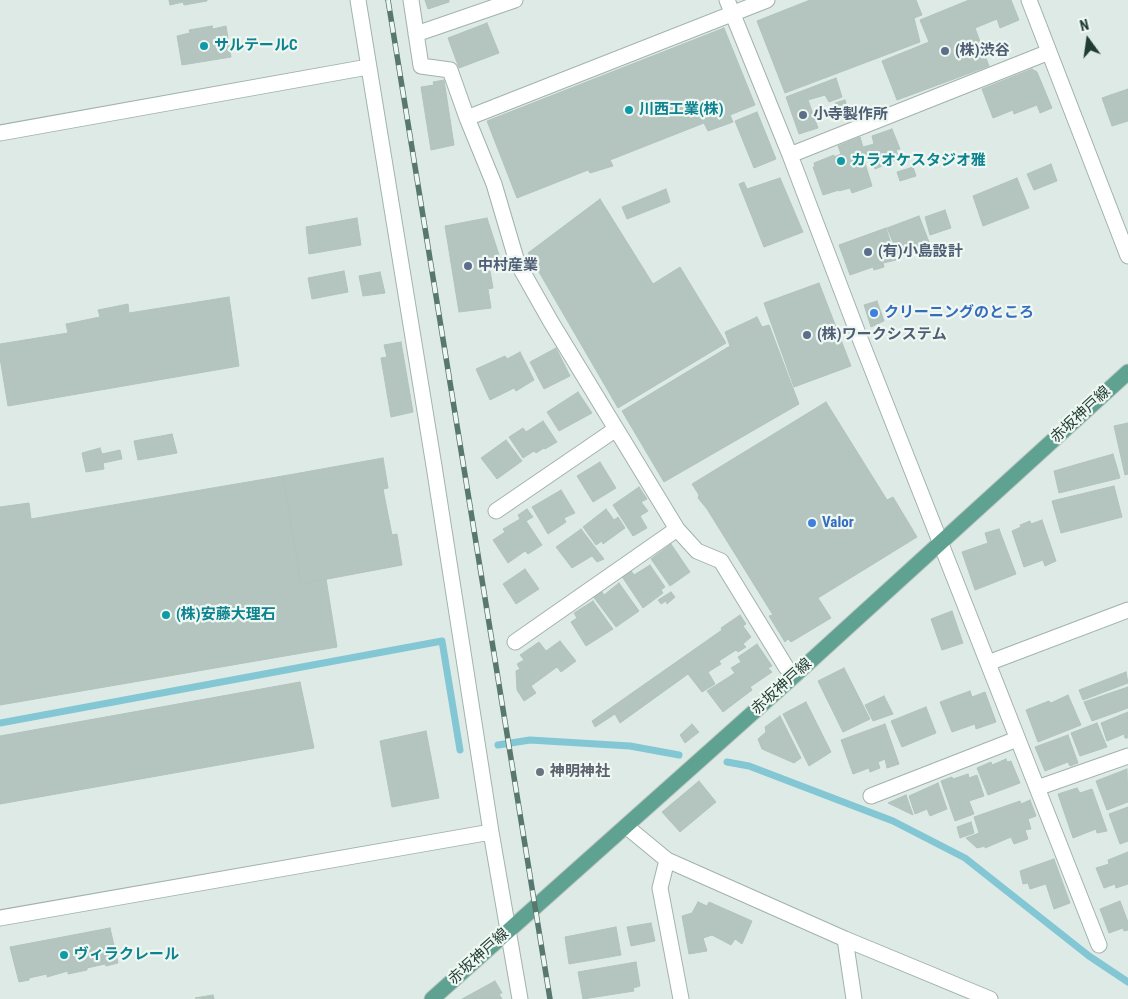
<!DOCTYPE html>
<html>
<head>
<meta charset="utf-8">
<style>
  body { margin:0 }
  #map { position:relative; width:1128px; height:999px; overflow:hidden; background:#deeae5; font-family:"Roboto Condensed",sans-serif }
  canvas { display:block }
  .north { position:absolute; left:1063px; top:15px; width:50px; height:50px; -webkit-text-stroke:4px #eef7f2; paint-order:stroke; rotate:346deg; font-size:14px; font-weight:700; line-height:20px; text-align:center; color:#1f3b33 }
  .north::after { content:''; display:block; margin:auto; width:18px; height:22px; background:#1f3b33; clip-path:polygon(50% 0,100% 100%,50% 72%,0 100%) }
</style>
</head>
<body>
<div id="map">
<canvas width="1128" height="999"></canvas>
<div class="north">N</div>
</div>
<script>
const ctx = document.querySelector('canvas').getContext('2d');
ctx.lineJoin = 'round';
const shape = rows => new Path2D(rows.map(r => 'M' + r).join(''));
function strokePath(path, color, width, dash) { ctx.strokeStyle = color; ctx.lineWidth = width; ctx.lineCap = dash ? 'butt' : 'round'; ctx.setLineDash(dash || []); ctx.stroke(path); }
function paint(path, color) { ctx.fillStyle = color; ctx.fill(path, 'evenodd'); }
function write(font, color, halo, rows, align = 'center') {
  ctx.font = font + ' "Roboto Condensed","Noto Sans JP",sans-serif'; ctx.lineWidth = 4.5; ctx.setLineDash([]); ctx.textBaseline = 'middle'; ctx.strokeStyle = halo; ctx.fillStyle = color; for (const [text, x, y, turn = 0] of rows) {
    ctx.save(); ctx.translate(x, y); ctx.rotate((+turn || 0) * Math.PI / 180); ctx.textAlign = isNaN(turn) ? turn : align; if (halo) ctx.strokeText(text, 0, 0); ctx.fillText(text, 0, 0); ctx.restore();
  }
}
const stream = shape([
  [0,723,442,641,460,750],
  [498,745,530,740,630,746,679,755],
  [727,762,749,766,893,821,965,858,1089,956,1128,982]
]);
const building = shape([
  [169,0,207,0,207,1,184,5,183,2,170,5,169,0],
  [425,0,449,0,449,2,428,9,425,0],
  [810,0,916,0,922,15,914,18,920,42,785,93,757,21,810,0],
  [969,0,1011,0,1019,20,1000,28,997,19,975,28,989,66,897,100,882,61,929,42,920,20,969,0],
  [487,23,499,53,459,68,448,38,487,23],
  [212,26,213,29,226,26,231,57,182,65,177,36,190,33,189,30,212,26],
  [724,28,755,105,730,115,733,122,708,131,704,123,610,160,613,166,590,173,588,170,517,198,487,121,724,28],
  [1032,69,1037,72,1052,108,1040,113,1037,105,1014,114,1013,110,993,118,982,89,1032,69],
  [836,78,842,97,829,102,825,95,808,100,818,128,799,134,786,97,836,78],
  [444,80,454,145,431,150,421,87,434,85,433,82,444,80],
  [1128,89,1128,121,1112,126,1102,98,1128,89],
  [845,100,849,113,839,116,835,103,845,100],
  [757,112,776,159,754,168,735,121,757,112],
  [892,129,900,149,896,150,899,159,875,169,871,157,864,160,872,186,852,193,850,188,839,191,839,190,823,195,813,167,815,167,814,163,834,155,834,157,841,154,838,146,860,137,863,147,874,144,872,136,892,129],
  [1051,164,1057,181,1034,190,1027,174,1051,164],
  [913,167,916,176,900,181,897,172,913,167],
  [780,178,803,232,764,247,739,184,744,182,747,189,780,178],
  [1017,178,1029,208,983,226,973,196,1017,178],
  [666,189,670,202,627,219,622,207,666,189],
  [600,199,653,284,680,267,726,343,618,408,528,253,600,199],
  [945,210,951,228,930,235,925,217,945,210],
  [919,216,929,242,898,254,887,228,919,216],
  [357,218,361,245,309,254,306,227,357,218],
  [487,218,500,258,483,261,485,271,490,271,493,288,488,289,491,308,459,312,445,226,487,218],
  [886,228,896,260,883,263,884,267,874,270,873,267,850,275,839,245,886,228],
  [344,271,348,292,312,299,308,278,344,271],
  [380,272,385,293,363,296,359,276,380,272],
  [819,283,851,366,794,387,764,303,819,283],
  [229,297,239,366,8,406,0,358,0,344,68,333,66,324,100,317,98,310,128,304,129,313,229,297],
  [877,301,884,321,871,327,864,305,877,301],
  [757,317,762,327,769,325,799,404,664,482,622,411,730,346,725,332,757,317],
  [401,342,413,412,391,417,381,358,387,357,384,345,401,342],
  [556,348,570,376,544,389,530,362,556,348],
  [520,352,534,380,516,391,514,388,490,400,476,369,505,356,507,359,520,352],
  [578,392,592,413,559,431,547,412,578,392],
  [826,402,887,500,893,497,917,537,818,598,831,618,791,642,788,639,785,642,769,616,773,615,707,509,698,498,699,495,692,484,826,402],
  [543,421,557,442,545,449,544,448,536,453,534,451,523,458,509,437,523,428,526,432,543,421],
  [1128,423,1128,474,1125,475,1114,426,1128,423],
  [172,434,177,453,138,460,134,441,172,434],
  [506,440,522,461,497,479,481,458,506,440],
  [100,448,102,454,120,450,122,459,103,463,104,469,86,472,82,453,100,448],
  [1113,454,1120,478,1059,493,1054,471,1113,454],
  [383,458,388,488,383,489,392,535,397,534,402,565,301,584,283,476,383,458],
  [600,462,616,488,593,502,577,476,600,462],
  [283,476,301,584,326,579,337,647,0,705,0,507,29,503,31,519,283,476],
  [1114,486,1122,517,1061,533,1052,501,1114,486],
  [639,487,647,499,641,502,648,511,640,516,647,528,633,536,613,505,639,487],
  [561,490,575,513,564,518,566,522,548,534,532,507,561,490],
  [527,509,533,517,526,521,542,545,528,554,525,551,508,563,493,540,505,532,503,529,520,519,518,515,527,509],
  [606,509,614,520,618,517,625,528,603,544,602,541,596,545,583,527,606,509],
  [1042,520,1056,561,1045,566,1043,560,1024,567,1012,531,1021,527,1020,525,1030,521,1031,524,1042,520],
  [581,529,604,559,597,562,592,556,572,568,556,547,581,529],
  [999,529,1016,574,975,590,962,552,988,543,985,533,999,529],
  [671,544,690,572,670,586,651,559,671,544],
  [650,565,665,587,661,590,663,593,643,608,621,575,630,569,634,575,650,565],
  [525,569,539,589,516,604,503,584,525,569],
  [619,583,639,611,616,627,592,595,600,589,604,595,619,583],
  [671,592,675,597,667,604,666,601,661,604,658,600,671,592],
  [593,601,613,629,586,646,571,622,577,618,574,613,593,601],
  [952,611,963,643,942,650,931,619,952,611],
  [740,615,746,624,743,626,751,637,743,644,746,647,738,652,736,650,719,661,721,664,708,672,715,684,702,692,688,674,620,723,615,714,595,727,592,721,722,630,721,628,740,615],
  [560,641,576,661,561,672,557,667,531,686,536,693,524,701,517,690,516,671,520,669,517,664,524,660,520,655,539,642,546,651,560,641],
  [757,644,772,666,768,668,772,672,750,687,752,690,723,712,707,691,735,673,731,668,741,662,738,657,757,644],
  [844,668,870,719,843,732,818,681,844,668],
  [1126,672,1128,683,1083,700,1079,690,1126,672],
  [300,682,314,748,0,804,0,736,300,682],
  [1128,687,1128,708,1092,721,1084,702,1128,687],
  [970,691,972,697,985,692,996,722,976,729,975,724,952,732,940,702,970,691],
  [1068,695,1081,725,1038,742,1026,710,1049,701,1051,703,1068,695],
  [884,696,893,714,873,721,865,705,884,696],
  [806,702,831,752,809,766,783,714,806,702],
  [926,707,936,733,902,747,891,721,926,707],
  [1128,712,1128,738,1125,738,1124,734,1107,741,1101,723,1128,712],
  [780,716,801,758,794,763,762,749,758,739,766,732,765,727,780,716],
  [1097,723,1107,747,1080,756,1071,733,1097,723],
  [692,724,699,732,685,743,680,735,692,724],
  [885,724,899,764,887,768,885,759,878,762,880,768,870,772,869,768,853,774,841,740,885,724],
  [426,731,439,798,392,807,380,741,426,731],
  [1068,735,1078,763,1070,766,1068,762,1045,771,1035,747,1068,735],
  [1006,759,1007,762,1011,761,1020,783,988,795,977,768,991,762,992,765,1006,759],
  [1127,769,1128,802,1107,810,1096,781,1127,769],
  [968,774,969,778,977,775,984,796,969,801,974,814,955,821,941,781,952,777,953,779,968,774],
  [699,781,716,802,680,832,662,812,699,781],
  [938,783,947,809,930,816,927,809,915,814,909,796,938,783],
  [1077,788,1080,793,1092,789,1107,831,1097,833,1096,829,1073,838,1058,794,1077,788],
  [906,795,913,815,888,803,906,795],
  [1030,800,1036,816,1028,819,1031,829,1025,830,1028,839,1014,844,1011,837,985,848,985,846,977,848,966,838,979,833,974,817,1020,801,1021,804,1030,800],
  [1128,807,1128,841,1120,844,1109,814,1128,807],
  [971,822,974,833,960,838,957,827,971,822],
  [1128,852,1128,884,1116,888,1115,884,1104,888,1096,868,1109,864,1108,860,1128,852],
  [1054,859,1070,903,1054,909,1046,884,1030,889,1028,883,1023,884,1020,871,1054,859],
  [1120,901,1128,922,1128,930,1124,931,1123,928,1109,933,1100,909,1120,901],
  [698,902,707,906,709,902,752,921,742,944,735,939,731,945,712,935,703,938,707,951,689,954,682,916,692,913,698,902],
  [651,923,655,941,631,946,627,927,651,923],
  [616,927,621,955,569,964,565,937,616,927],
  [110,928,118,963,106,966,105,964,87,968,87,970,68,974,68,971,47,977,47,974,29,978,29,980,19,982,10,947,110,928],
  [636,962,640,986,633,988,634,991,583,999,578,972,636,962],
  [495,981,502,993,499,994,502,999,462,999,495,981],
  [213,995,214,999,195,998,213,995]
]);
const minor = shape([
  [358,0,434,466,491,832,520,999],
  [411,0,421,66,450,70,467,118,494,184,517,262,551,322,677,529,697,551,721,561,786,667,794,676],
  [727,0,790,155,857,331,1099,945],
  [1029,0,1128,256],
  [416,34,515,0],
  [467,118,767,0],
  [0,133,368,67],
  [790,155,1049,52],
  [496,511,616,429],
  [515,642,677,529],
  [988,663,1128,610],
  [1037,788,1128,756],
  [871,796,1017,739],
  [627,827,667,860,845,939,990,999],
  [667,860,660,888,681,999],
  [0,918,491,832],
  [845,939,854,999]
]);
const major = shape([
  [432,999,794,676,1128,372]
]);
const rail = shape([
  [388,0,550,999]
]);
const markers = [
  [204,46,5,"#0f9aa8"],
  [945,51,5,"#5c6f8a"],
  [629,110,5,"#0f9aa8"],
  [803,115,5,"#5c6f8a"],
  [841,161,5,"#0f9aa8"],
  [868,252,5,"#5c6f8a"],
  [468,266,5,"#5c6f8a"],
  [874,313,5,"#3f7fe0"],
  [807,335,5,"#5c6f8a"],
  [812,523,5,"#3f7fe0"],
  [166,615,5,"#0f9aa8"],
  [540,772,5,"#6b7280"],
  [64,955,5,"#0f9aa8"]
];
const cultureNames = [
  ["サルテールC",214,46],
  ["川西工業(株)",639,110],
  ["カラオケスタジオ雅",851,161],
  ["(株)安藤大理石",176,615],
  ["ヴィラクレール",74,955]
];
const serviceNames = [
  ["(株)渋谷",955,51],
  ["小寺製作所",813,115],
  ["(有)小島設計",878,252],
  ["中村産業",478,266],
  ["(株)ワークシステム",817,335]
];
const shopNames = [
  ["クリーニングのところ",884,313],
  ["Valor",822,523]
];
const streetNames = [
  ["赤坂神戸線",1081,415,-43],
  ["赤坂神戸線",782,687,-42],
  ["赤坂神戸線",479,957,-42]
];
const worshipNames = [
  ["神明神社",550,772]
];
strokePath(stream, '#82c7d3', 7);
paint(building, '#b3c5be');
strokePath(building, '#b0c4bc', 1);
strokePath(minor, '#a1b2ac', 17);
strokePath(major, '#bcc4c2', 17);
strokePath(minor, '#fff', 15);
strokePath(major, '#60a291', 15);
strokePath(rail, '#58776e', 5.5);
strokePath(rail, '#eef7f2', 4, [11]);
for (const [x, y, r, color] of markers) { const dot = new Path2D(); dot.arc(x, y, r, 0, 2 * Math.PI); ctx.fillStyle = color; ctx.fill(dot); strokePath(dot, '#eef7f2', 2); }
write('bold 15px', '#0d838f', '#eef7f2', cultureNames, 'left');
write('bold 15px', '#4e5e75', '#eef7f2', serviceNames, 'left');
write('bold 15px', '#366cbe', '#eef7f2', shopNames, 'left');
write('15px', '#1f3b33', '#eef7f2', streetNames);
write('bold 15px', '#5b616d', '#eef7f2', worshipNames, 'left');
</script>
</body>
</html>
